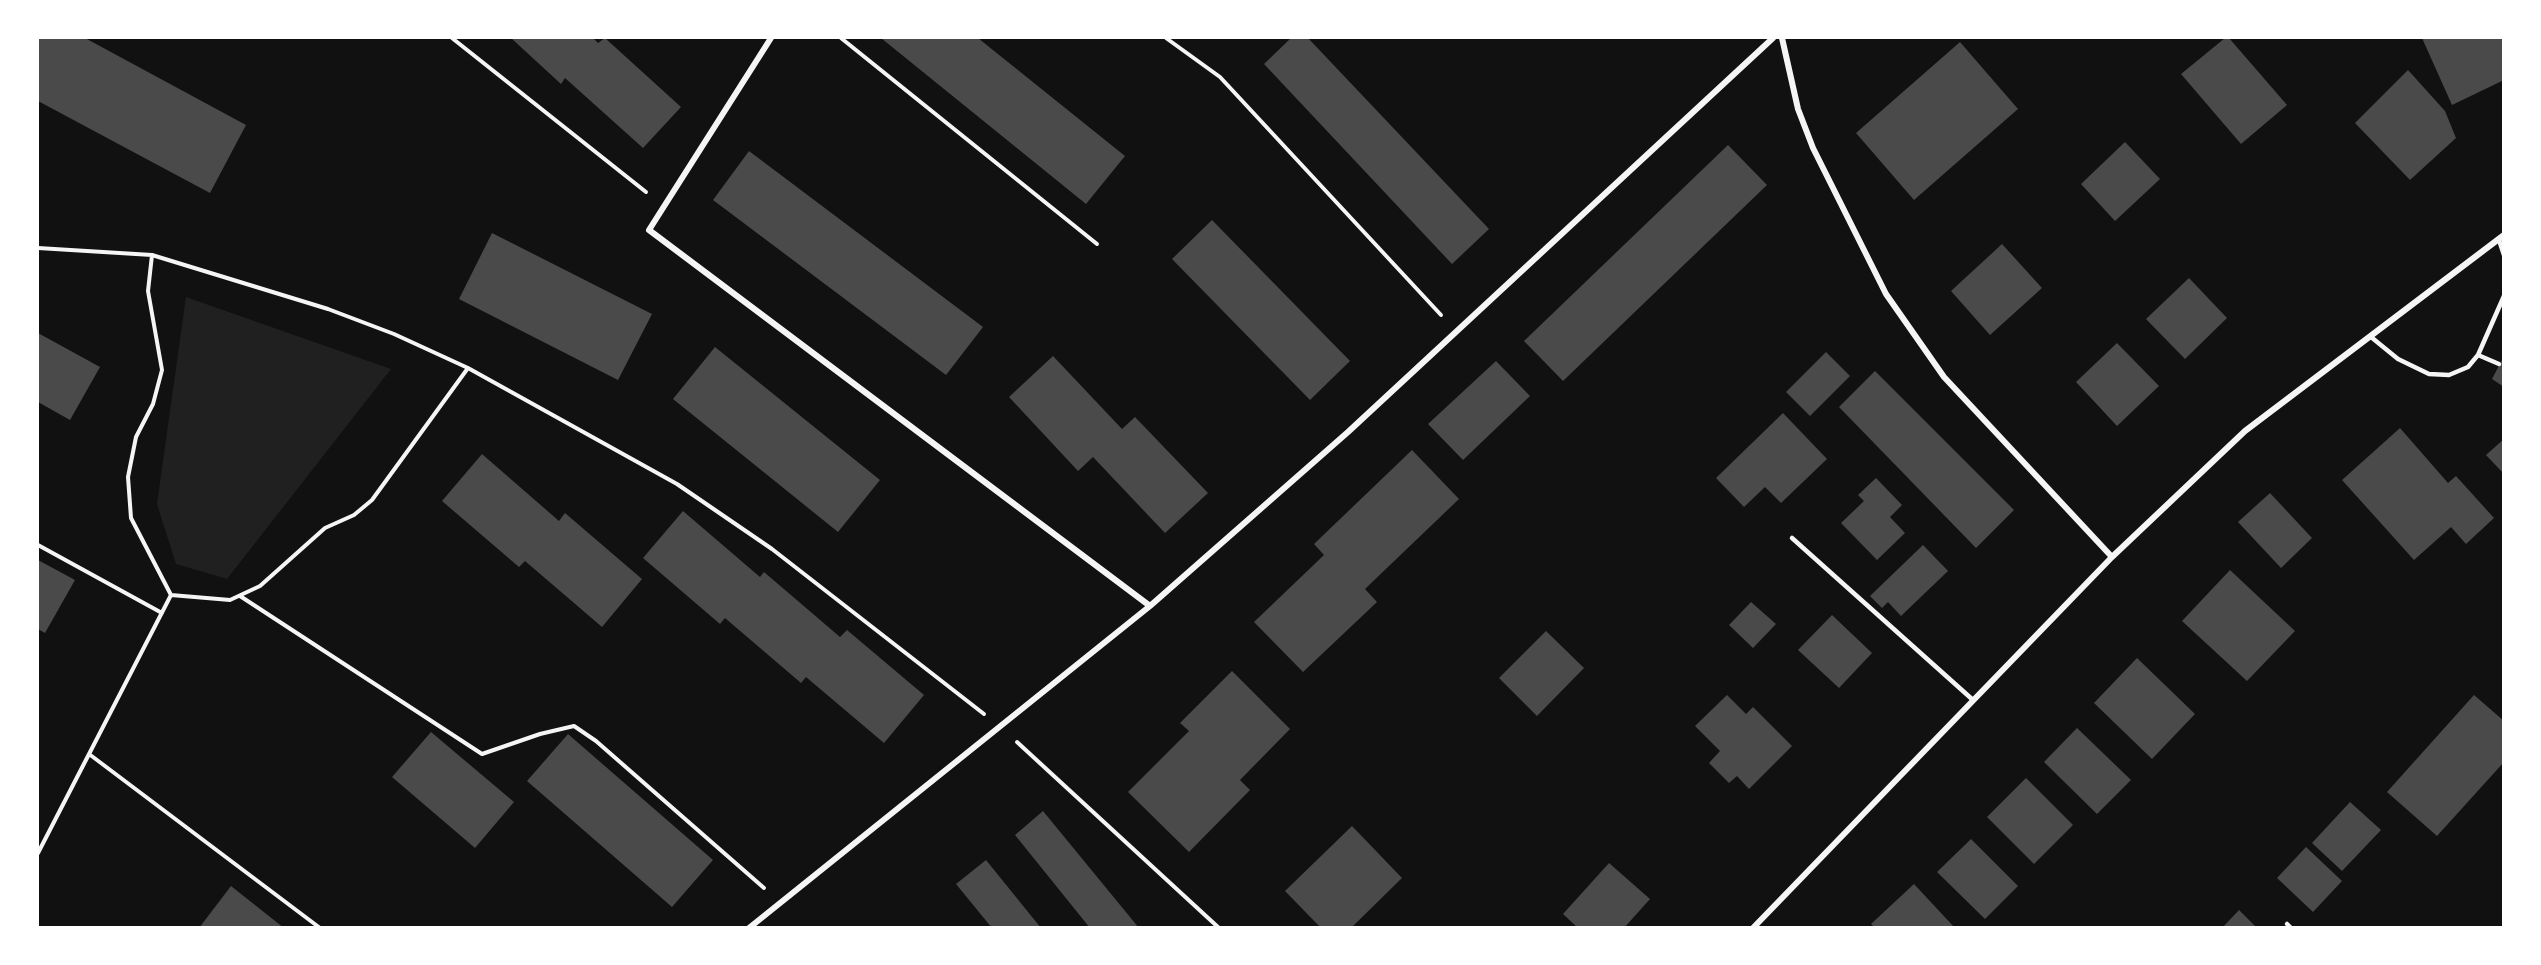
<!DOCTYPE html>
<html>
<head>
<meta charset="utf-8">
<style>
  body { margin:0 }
  #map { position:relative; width:2541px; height:965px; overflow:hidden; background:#111; font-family:Karla,sans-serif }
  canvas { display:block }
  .frame { position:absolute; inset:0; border:39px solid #fff; pointer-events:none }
</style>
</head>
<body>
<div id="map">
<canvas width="2541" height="965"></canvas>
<div class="frame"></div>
</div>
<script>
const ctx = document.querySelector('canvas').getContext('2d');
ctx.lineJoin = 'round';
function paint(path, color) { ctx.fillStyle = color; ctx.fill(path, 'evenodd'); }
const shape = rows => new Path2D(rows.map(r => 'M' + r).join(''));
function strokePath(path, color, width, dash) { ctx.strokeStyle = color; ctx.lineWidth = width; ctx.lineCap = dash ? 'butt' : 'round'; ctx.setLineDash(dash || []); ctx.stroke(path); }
const green = shape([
  [186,297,391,369,227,579,176,564,157,504]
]);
const building = shape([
  [38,38,85,38,246,125,210,193,38,101],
  [511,38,593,38,598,43,605,38,681,107,643,148,565,78,561,84],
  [881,38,978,38,1125,156,1086,204],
  [1291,38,1308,38,1489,229,1452,264,1264,64],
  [2225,38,2229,38,2287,105,2241,144,2181,74],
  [2422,38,2504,38,2504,80,2452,105],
  [1960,42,2018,109,1914,200,1856,133],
  [2408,70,2445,111,2456,138,2410,180,2355,123],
  [2125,142,2160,179,2115,221,2081,184],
  [1728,145,1767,185,1563,381,1524,341],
  [749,151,983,327,946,375,713,200],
  [1212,220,1350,361,1310,400,1172,259],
  [492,233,652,314,618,380,459,299],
  [2002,244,2042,288,1990,335,1951,291],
  [2189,278,2227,318,2185,359,2146,319],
  [38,333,100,367,70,420,38,402],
  [2117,343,2159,386,2117,426,2076,382],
  [715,347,880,480,838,532,673,399],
  [1826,352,1850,376,1810,416,1786,392],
  [1053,356,1122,429,1135,417,1208,493,1165,533,1093,457,1078,471,1009,397],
  [2504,356,2504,387,2492,379],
  [1496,361,1530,396,1463,460,1428,424],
  [1875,371,2014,510,1976,548,1839,407],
  [1783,413,1827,459,1781,503,1765,487,1744,507,1716,478],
  [2400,428,2448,483,2456,476,2494,518,2466,544,2451,527,2414,560,2342,480],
  [2504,439,2504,474,2486,455],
  [1412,450,1459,499,1365,589,1377,602,1303,672,1254,622,1324,555,1314,544],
  [482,454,559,521,565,513,642,579,602,627,525,561,519,567,442,501],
  [1876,478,1902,505,1890,517,1905,533,1877,560,1841,523,1864,501,1858,495],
  [2270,493,2312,538,2281,568,2238,522],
  [683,511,760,577,764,572,840,637,847,630,924,695,884,743,806,677,801,683,725,618,720,624,643,558],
  [1923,545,1948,571,1901,616,1888,602,1882,608,1870,596],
  [38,560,75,580,45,633,38,629],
  [2230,570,2295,631,2247,681,2182,621],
  [1751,602,1776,624,1753,648,1729,625],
  [1832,615,1872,653,1839,688,1798,650],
  [1546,631,1584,668,1537,716,1499,678],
  [2137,658,2195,714,2152,759,2094,703],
  [1232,671,1290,729,1240,780,1250,790,1189,852,1128,792,1189,731,1180,723],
  [1727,695,1746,714,1753,707,1792,746,1749,789,1737,776,1729,783,1709,763,1720,751,1695,726],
  [2474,695,2504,721,2504,762,2437,836,2387,792],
  [2077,728,2131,780,2097,814,2044,762],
  [431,732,514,802,475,848,392,777],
  [568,734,713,860,672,907,527,781],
  [2026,778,2073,825,2034,864,1987,817],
  [2350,802,2381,830,2342,871,2312,843],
  [1043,811,1139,928,1090,928,1015,835],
  [1352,826,1402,878,1351,928,1321,928,1285,891],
  [1971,839,2018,886,1985,919,1937,872],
  [2306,847,2342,881,2313,912,2277,878],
  [986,860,1041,928,992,928,956,884],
  [1609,863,1650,899,1624,928,1578,928,1563,914],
  [1914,884,1955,928,1875,928,1871,924],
  [231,886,284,928,199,928],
  [2239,910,2257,928,2222,928]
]);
const path = shape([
  [452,38,646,192],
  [841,38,1097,244],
  [1166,38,1220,77,1441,315],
  [38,248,152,255,328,309,394,334,468,368,677,484,772,549,984,714],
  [152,255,148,291,162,370,153,404,136,437,128,477,131,518,171,595,230,600,260,586,325,528,354,515,372,500,468,368],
  [38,545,162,613],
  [240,596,482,754,540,734,574,726,596,741,764,888],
  [1017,742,1219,928],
  [89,754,320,928],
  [38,853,171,595]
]);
const service = shape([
  [2499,240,2504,255],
  [2371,337,2398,359,2429,374,2449,375,2468,367,2478,355,2504,296],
  [2478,355,2499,364],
  [1792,538,1973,700],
  [2287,924,2291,928]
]);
const minor = shape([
  [771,38,649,230,1150,606],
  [1782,38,1798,109,1813,148,1886,294,1944,377,2112,557],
  [749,928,1150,606,1348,432,1773,38],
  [1753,928,2112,557,2245,431,2504,235]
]);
paint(green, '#202020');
paint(building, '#4a4a4a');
strokePath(path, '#f5f5f5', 4);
strokePath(service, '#f5f5f5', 4.5);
strokePath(minor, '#f5f5f5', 6);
</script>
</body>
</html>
